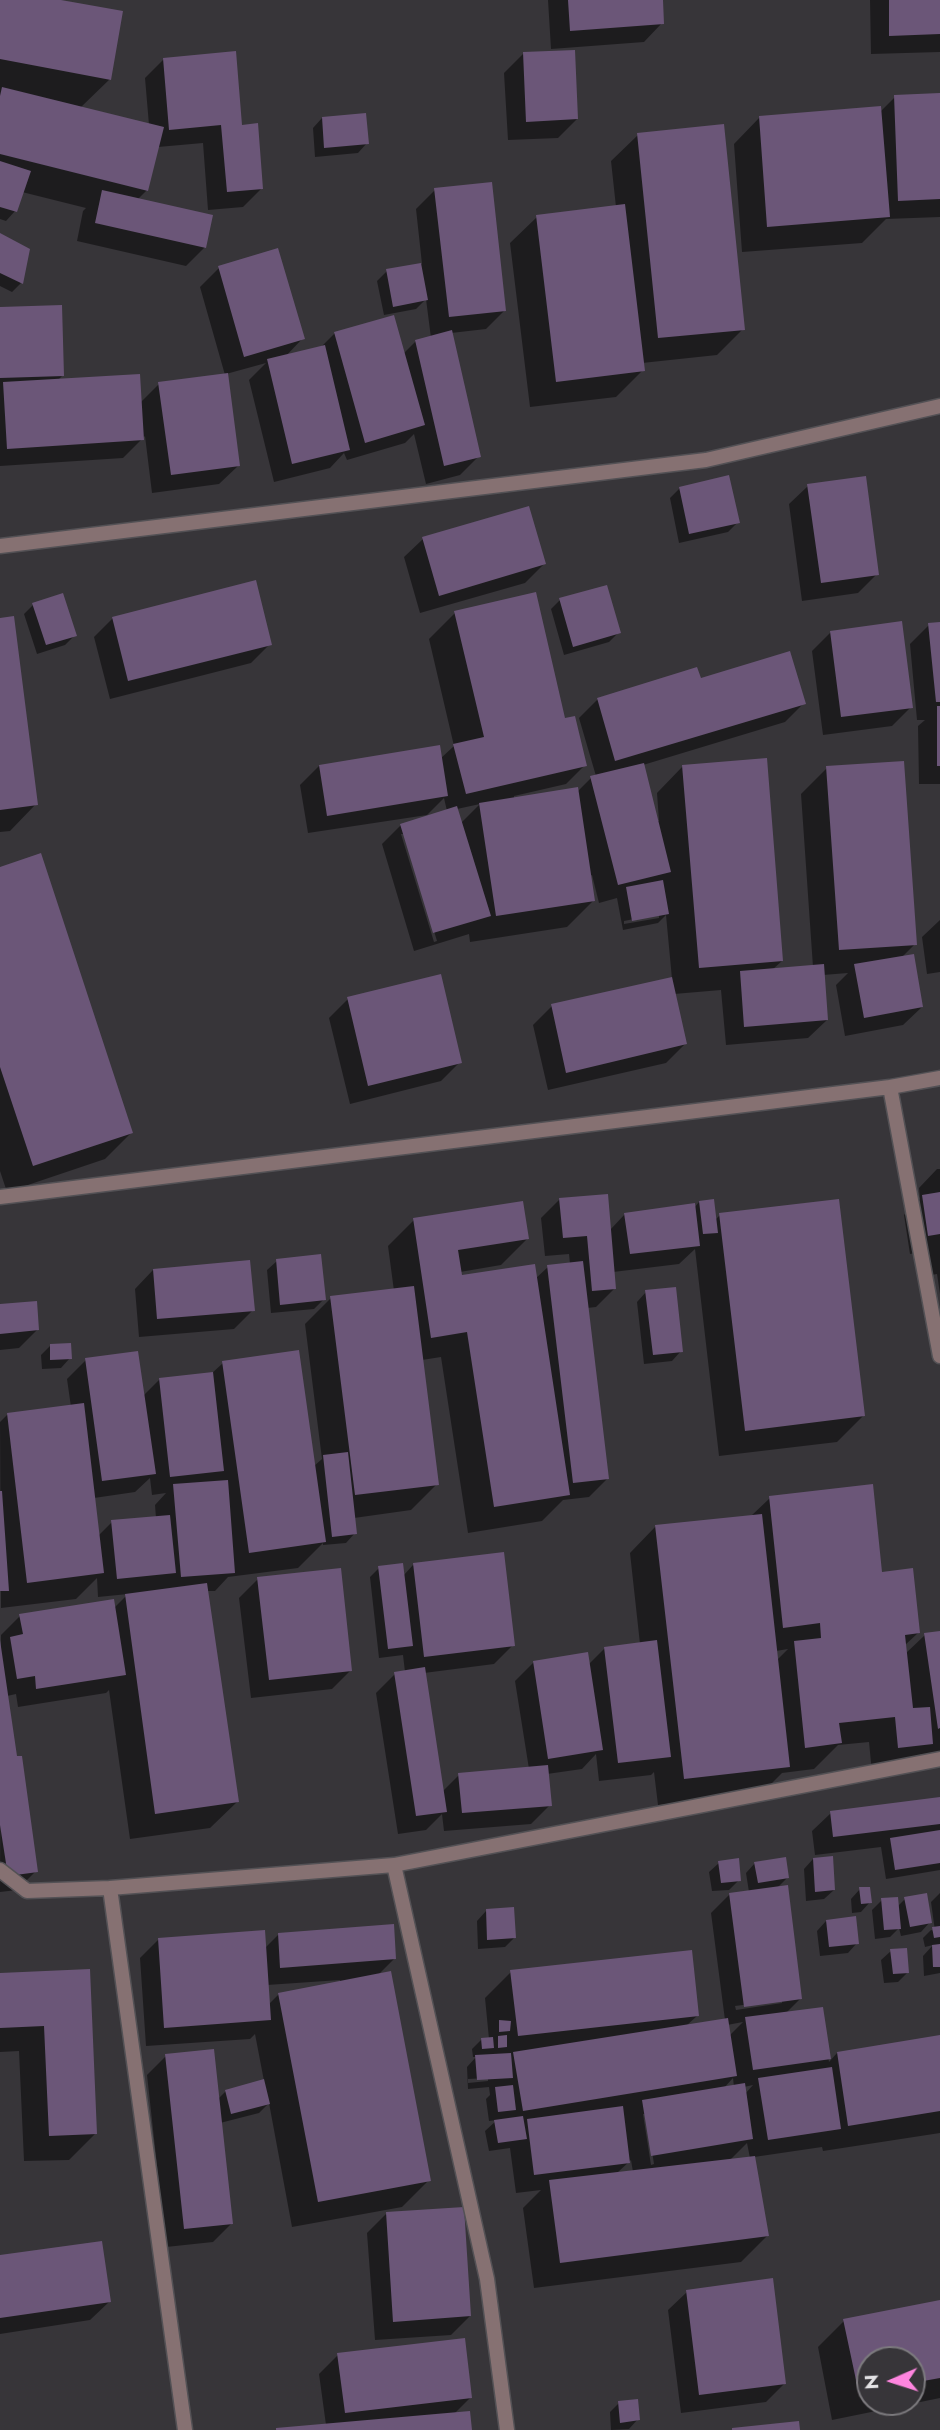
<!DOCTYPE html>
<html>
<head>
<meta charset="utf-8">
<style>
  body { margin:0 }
  #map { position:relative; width:940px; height:2430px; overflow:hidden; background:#373539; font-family:Jost,sans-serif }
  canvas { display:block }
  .north { position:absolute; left:856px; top:2346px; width:70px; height:70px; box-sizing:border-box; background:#373539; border:2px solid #7c7a7e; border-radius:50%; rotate:267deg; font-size:19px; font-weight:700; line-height:28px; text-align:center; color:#e3e2e5 }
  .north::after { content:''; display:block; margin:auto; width:24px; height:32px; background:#fe85df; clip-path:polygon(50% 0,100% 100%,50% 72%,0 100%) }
</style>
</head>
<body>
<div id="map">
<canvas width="940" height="2430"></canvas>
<div class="north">N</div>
</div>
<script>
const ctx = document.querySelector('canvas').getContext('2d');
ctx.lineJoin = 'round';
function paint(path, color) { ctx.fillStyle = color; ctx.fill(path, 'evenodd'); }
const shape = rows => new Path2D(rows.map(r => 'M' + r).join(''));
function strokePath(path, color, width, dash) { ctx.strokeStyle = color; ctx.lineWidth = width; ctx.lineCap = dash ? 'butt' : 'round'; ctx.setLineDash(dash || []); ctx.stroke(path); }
const shadow = shape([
  [0,0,51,0,110,79,80,108,149,125,145,78,164,59,241,127,262,188,243,207,208,210,203,143,158,147,147,190,137,200,205,247,186,266,77,241,83,211,86,208,22,192,15,211,6,221,0,219],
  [548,0,661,0,662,23,644,42,551,49],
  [870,0,940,0,940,52,871,54],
  [523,54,577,119,558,138,508,140,504,73],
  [940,95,940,217,886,219,862,243,742,252,734,144,760,117,880,112,895,97],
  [322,118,367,143,358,153,315,157,313,128],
  [638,135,743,329,717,355,642,363,643,370,616,397,530,407,510,243,537,217,616,207,611,161],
  [435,190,505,310,486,329,451,333,479,456,460,475,426,484,414,434,405,443,347,460,344,453,330,468,274,482,249,380,266,363,226,374,238,466,219,484,152,493,145,436,123,458,0,466,0,309,62,376,57,381,140,403,159,384,225,375,200,287,219,268,277,250,303,338,285,357,320,348,335,333,403,354,416,341,431,338,426,299,416,309,384,315,377,281,387,271,422,264,416,209],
  [0,235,21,283,12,292,0,286],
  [808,486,877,574,858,593,802,601,789,504],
  [680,488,738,522,728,532,679,543,670,498],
  [423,539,544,564,525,583,420,613,404,557],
  [560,600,619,632,609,642,564,655,551,609],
  [33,605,75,635,65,645,37,654,24,614],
  [455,613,563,717,585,765,566,784,514,796,514,799,577,792,591,778,596,776,579,718,598,699,700,680,804,703,785,722,643,765,657,821,659,821,657,793,683,766,782,961,772,970,813,967,801,794,827,768,915,944,901,958,922,1007,903,1025,845,1036,836,985,848,973,823,975,827,1020,808,1038,726,1045,721,990,674,994,685,1044,666,1063,548,1090,533,1025,552,1006,672,979,666,915,658,923,623,930,617,898,599,903,592,875,590,876,593,901,567,927,470,942,469,934,414,951,382,844,401,825,447,811,444,798,427,815,308,833,300,785,319,766,440,759,454,746,429,639],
  [480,804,461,823,457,809],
  [401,834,405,834,437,941,434,942],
  [659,914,659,918,624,924,624,921],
  [113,618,270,644,251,663,110,699,94,637],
  [0,620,36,804,10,831,0,832],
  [940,624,940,784,919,784,918,726,925,720,917,720,910,644,929,625],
  [831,632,911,707,892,726,823,735,812,651],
  [0,869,131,1133,105,1159,7,1192,0,1171],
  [940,920,940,972,927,974,922,937],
  [348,999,460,1062,441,1081,350,1104,329,1018],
  [937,1169,940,1169,940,1294,937,1274,926,1276,923,1252,910,1254,904,1215,920,1199,919,1188],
  [560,1199,610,1230,625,1214,694,1208,699,1202,715,1220,720,1215,863,1416,837,1442,719,1456,695,1249,679,1264,613,1272,615,1288,596,1307,587,1308,608,1478,589,1497,563,1500,542,1521,468,1533,441,1357,422,1360,437,1484,411,1510,354,1518,355,1533,346,1543,323,1545,323,1543,298,1568,228,1577,215,1591,206,1591,237,1802,210,1828,130,1839,109,1690,106,1693,18,1707,16,1694,7,1696,16,1758,36,1871,17,1890,0,1892,1,1635,20,1616,114,1608,128,1594,98,1597,97,1578,76,1599,1,1608,0,1422,7,1415,71,1407,67,1379,86,1360,143,1396,160,1379,211,1374,223,1363,314,1466,322,1459,305,1324,331,1298,394,1291,388,1246,414,1220,527,1239,501,1265,460,1272,460,1277,535,1279,548,1267,570,1264,569,1254,545,1256,541,1218],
  [150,1478,152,1495,166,1493,155,1505,156,1518,112,1522,98,1536,94,1498,135,1492],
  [277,1261,324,1299,314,1309,271,1313,267,1270],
  [153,1270,253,1310,234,1329,139,1337,135,1289],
  [646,1292,681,1351,672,1361,644,1364,637,1302],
  [0,1306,37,1330,19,1348,0,1350],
  [50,1346,70,1358,61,1368,42,1369,41,1355],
  [770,1498,881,1574,918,1633,904,1646,905,1654,925,1635,940,1633,940,1761,923,1765,921,1754,905,1770,872,1773,869,1742,838,1745,814,1769,782,1773,762,1793,658,1805,654,1772,651,1775,599,1781,596,1754,582,1769,547,1774,550,1805,531,1824,444,1831,442,1814,426,1830,398,1834,376,1693,395,1674,405,1672,403,1655,379,1658,370,1577,379,1568,403,1576,413,1565,513,1645,494,1664,424,1673,442,1792,459,1775,529,1769,515,1681,534,1662,588,1665,605,1648,640,1644,630,1553,656,1526,751,1516],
  [788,1649,777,1660,776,1651],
  [258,1579,351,1670,332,1689,251,1698,239,1598],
  [940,1799,940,1870,886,1879,881,1847,815,1855,812,1831,831,1813],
  [813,1859,834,1890,824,1899,806,1901,804,1869],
  [719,1863,739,1880,729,1890,712,1891,709,1872],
  [755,1863,787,1878,776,1889,801,1998,785,2014,821,2009,829,2062,837,2053,940,2036,940,2133,823,2151,822,2147,754,2157,767,2236,741,2262,534,2288,523,2208,541,2190,516,2193,510,2148,489,2151,485,2131,497,2120,489,2121,486,2099,490,2095,489,2087,468,2089,467,2067,476,2057,473,2057,472,2049,482,2039,489,2039,485,1998,511,1972,697,2016,686,2026,725,2020,711,1913,730,1894,749,1892,746,1873],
  [782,2000,782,2003,736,2010,735,2006],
  [743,2022,729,2036,727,2025],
  [488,2078,488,2081,468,2083,468,2079],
  [733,2078,734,2087,723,2089],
  [753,2085,745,2094,744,2087],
  [643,2114,646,2114,654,2164,651,2165],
  [747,2143,750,2158,729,2161],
  [631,2160,633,2172,617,2173],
  [860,1889,870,1902,861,1912,852,1913,851,1899],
  [940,1893,940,1973,924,1976,923,1956,933,1945,925,1947,923,1938,931,1930,935,1931,931,1902],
  [905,1899,930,1922,921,1932,901,1936,899,1928,890,1937,875,1939,872,1910,882,1900,897,1907],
  [486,1911,514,1938,505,1947,478,1949,477,1921],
  [826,1921,857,1943,848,1953,820,1956,817,1931],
  [278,1935,395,1958,378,1975,429,2180,402,2207,292,2227,269,2103,259,2113,220,2123,231,2224,213,2242,166,2247,147,2075,166,2056,218,2099,226,2091,264,2081,255,2034,250,2039,146,2046,140,1958,159,1939,264,1949],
  [340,1980,340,1982,279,1994,268,2005,267,1985],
  [891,1951,907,1973,898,1982,884,1983,881,1960],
  [88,1971,96,2133,69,2160,24,2161,19,2051,0,2052,0,1975],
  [386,2214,470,2316,451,2335,375,2340,367,2233],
  [0,2257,109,2302,90,2320,0,2334],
  [687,2292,785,2383,766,2402,681,2413,668,2310],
  [940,2302,940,2398,832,2420,818,2347,844,2321],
  [870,2360,912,2360,912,2402,870,2402],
  [338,2355,470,2398,454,2414,470,2430,275,2430,326,2425,319,2374],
  [619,2403,638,2419,629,2429,611,2430,610,2412]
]);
const building = shape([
  [0,0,61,0,123,11,111,80,0,59],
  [568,0,663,0,664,24,570,31],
  [889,0,940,0,940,34,889,36],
  [575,50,578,119,526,122,523,52],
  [236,51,242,125,258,123,263,189,227,192,221,125,169,130,163,58],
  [2,87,164,127,148,191,0,154,0,96],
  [940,93,940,199,898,201,894,95],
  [881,106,890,217,767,227,759,116],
  [366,113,369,144,324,148,322,117],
  [724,124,745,330,658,338,637,133],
  [0,161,31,171,17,212,0,207],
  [492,182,506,311,449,317,434,188],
  [102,190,213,215,206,248,95,223],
  [625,204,645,371,556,382,536,215],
  [0,233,30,249,23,284,0,273],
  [278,248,305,339,244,357,218,266],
  [421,263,428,300,393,307,386,269],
  [62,305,64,376,0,378,0,307],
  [394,315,425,425,365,443,334,332],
  [452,330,481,457,444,466,415,340],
  [325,345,350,450,292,464,267,359],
  [228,373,240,466,171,475,158,382],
  [140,374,144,440,7,449,3,382],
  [729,475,740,523,689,534,679,487],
  [866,476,879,575,821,583,807,484],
  [529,506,546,564,439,596,422,537],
  [256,580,272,645,128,681,112,617],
  [607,585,621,633,573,647,559,598],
  [536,592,565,718,575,716,587,766,466,794,453,744,484,737,454,611],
  [63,593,77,636,46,645,32,603],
  [14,616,38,805,0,810,0,618],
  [902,621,913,708,841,717,830,631],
  [940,622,940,702,936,702,928,623],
  [790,651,806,704,615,761,597,698,697,667,701,678],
  [937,706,940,706,940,766,937,766],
  [440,745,448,796,327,816,319,765],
  [767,758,783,961,699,968,682,765],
  [904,761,917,945,839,950,826,766],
  [644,763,671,872,618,885,590,776],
  [578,787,595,901,496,916,479,803],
  [457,806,491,916,433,933,400,824],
  [41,853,133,1133,33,1166,0,1067,0,867],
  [663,880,669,914,632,921,626,887],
  [914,954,923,1007,864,1018,854,964],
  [824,964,828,1020,744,1027,740,971],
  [441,974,462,1063,368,1086,347,997],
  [672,977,687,1044,566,1073,551,1004],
  [940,1192,940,1234,928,1236,922,1195],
  [608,1194,616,1289,592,1291,587,1236,563,1238,559,1198],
  [714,1199,718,1233,703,1234,699,1201],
  [839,1199,865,1416,745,1431,719,1213],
  [523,1201,529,1239,458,1250,462,1275,535,1264,570,1495,494,1507,467,1332,431,1338,413,1218],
  [695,1203,700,1246,630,1254,624,1213],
  [321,1254,326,1300,280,1305,276,1259],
  [250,1260,255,1311,157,1319,153,1269],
  [583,1261,609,1479,573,1483,547,1265],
  [414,1286,439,1485,355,1495,330,1296],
  [676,1287,683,1352,653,1355,645,1290],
  [37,1301,39,1330,0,1334,0,1304],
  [71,1343,72,1359,50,1360,50,1344],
  [299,1350,326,1542,249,1553,222,1361],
  [138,1351,156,1474,102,1481,85,1358],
  [213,1372,224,1471,170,1477,159,1378],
  [84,1403,104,1573,27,1583,7,1413],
  [348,1452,357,1534,332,1537,323,1455],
  [228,1480,235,1573,181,1577,173,1484],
  [873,1484,882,1572,913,1568,920,1633,905,1635,913,1708,930,1707,933,1744,898,1748,895,1717,839,1723,842,1743,805,1748,794,1641,821,1638,820,1623,783,1628,769,1496],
  [0,1491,2,1491,9,1591,0,1591],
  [762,1514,790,1767,684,1779,655,1525],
  [170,1515,176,1573,117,1579,111,1520],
  [504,1552,515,1646,424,1657,413,1563],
  [403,1563,413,1646,388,1649,378,1566],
  [341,1568,352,1671,269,1680,257,1577],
  [207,1583,239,1802,155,1814,125,1594],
  [114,1599,126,1675,36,1689,35,1676,17,1679,10,1637,23,1634,19,1614],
  [940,1631,940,1728,938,1729,924,1633],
  [0,1640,17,1756,22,1756,38,1872,8,1876,0,1825],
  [657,1640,671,1757,618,1763,604,1647],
  [588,1652,603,1750,548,1759,533,1661],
  [425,1667,447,1812,416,1816,394,1672],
  [548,1765,552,1806,462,1813,458,1773],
  [940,1797,940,1824,833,1837,830,1811],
  [940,1830,940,1863,895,1870,890,1838],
  [833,1856,835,1890,815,1892,813,1858],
  [786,1857,789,1878,758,1883,754,1862],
  [739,1858,741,1881,721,1883,718,1861],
  [788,1885,802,1999,744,2007,729,1893],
  [859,1887,870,1887,872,1903,861,1904],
  [927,1893,932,1923,910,1927,904,1897],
  [898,1897,901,1929,884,1930,881,1898],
  [514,1907,516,1938,487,1940,486,1909],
  [856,1916,859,1944,829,1947,826,1920],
  [394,1924,396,1959,280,1968,278,1933],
  [940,1926,940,1937,934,1938,932,1927],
  [265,1930,271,2020,164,2028,158,1938],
  [940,1944,940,1967,933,1967,932,1945],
  [907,1948,909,1973,893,1974,890,1949],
  [692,1950,699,2016,518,2036,510,1970],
  [90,1969,97,2134,49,2136,44,2026,0,2028,0,1973],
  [391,1971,431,2181,318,2202,278,1993],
  [823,2007,831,2059,753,2070,745,2017],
  [728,2018,737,2076,523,2111,513,2052],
  [499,2020,511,2021,510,2031,499,2032],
  [507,2035,507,2047,498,2048,498,2036],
  [940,2035,940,2111,848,2126,837,2052],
  [493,2037,494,2048,482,2049,481,2038],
  [214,2049,233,2224,184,2229,165,2054],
  [511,2053,513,2078,477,2080,475,2055],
  [832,2067,841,2129,768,2140,758,2078],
  [264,2079,270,2104,231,2114,225,2090],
  [745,2083,753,2139,651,2156,642,2100],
  [513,2085,516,2110,498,2112,495,2087],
  [623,2106,630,2163,534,2175,527,2119],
  [523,2116,527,2139,498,2143,494,2120],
  [755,2156,769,2236,560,2263,549,2180],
  [464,2207,471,2316,393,2322,386,2212],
  [102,2241,111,2302,0,2318,0,2255],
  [773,2278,786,2384,699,2395,686,2290],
  [940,2300,940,2378,912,2383,912,2360,870,2360,870,2392,859,2394,843,2319],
  [465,2338,472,2398,345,2413,337,2353],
  [638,2399,640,2420,620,2423,618,2401],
  [470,2411,472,2430,276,2430,276,2428],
  [799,2421,800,2430,732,2430,732,2428]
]);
const street = shape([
  [0,546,706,460,940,406],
  [890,1087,940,1356],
  [0,1197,890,1087,940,1078],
  [394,1865,487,2279,507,2430],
  [0,1870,27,1891,110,1888,394,1865,940,1759],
  [110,1888,185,2430]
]);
paint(shadow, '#0007');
paint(building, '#6b5678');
strokePath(street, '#535155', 17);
strokePath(street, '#867172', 14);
</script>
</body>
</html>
